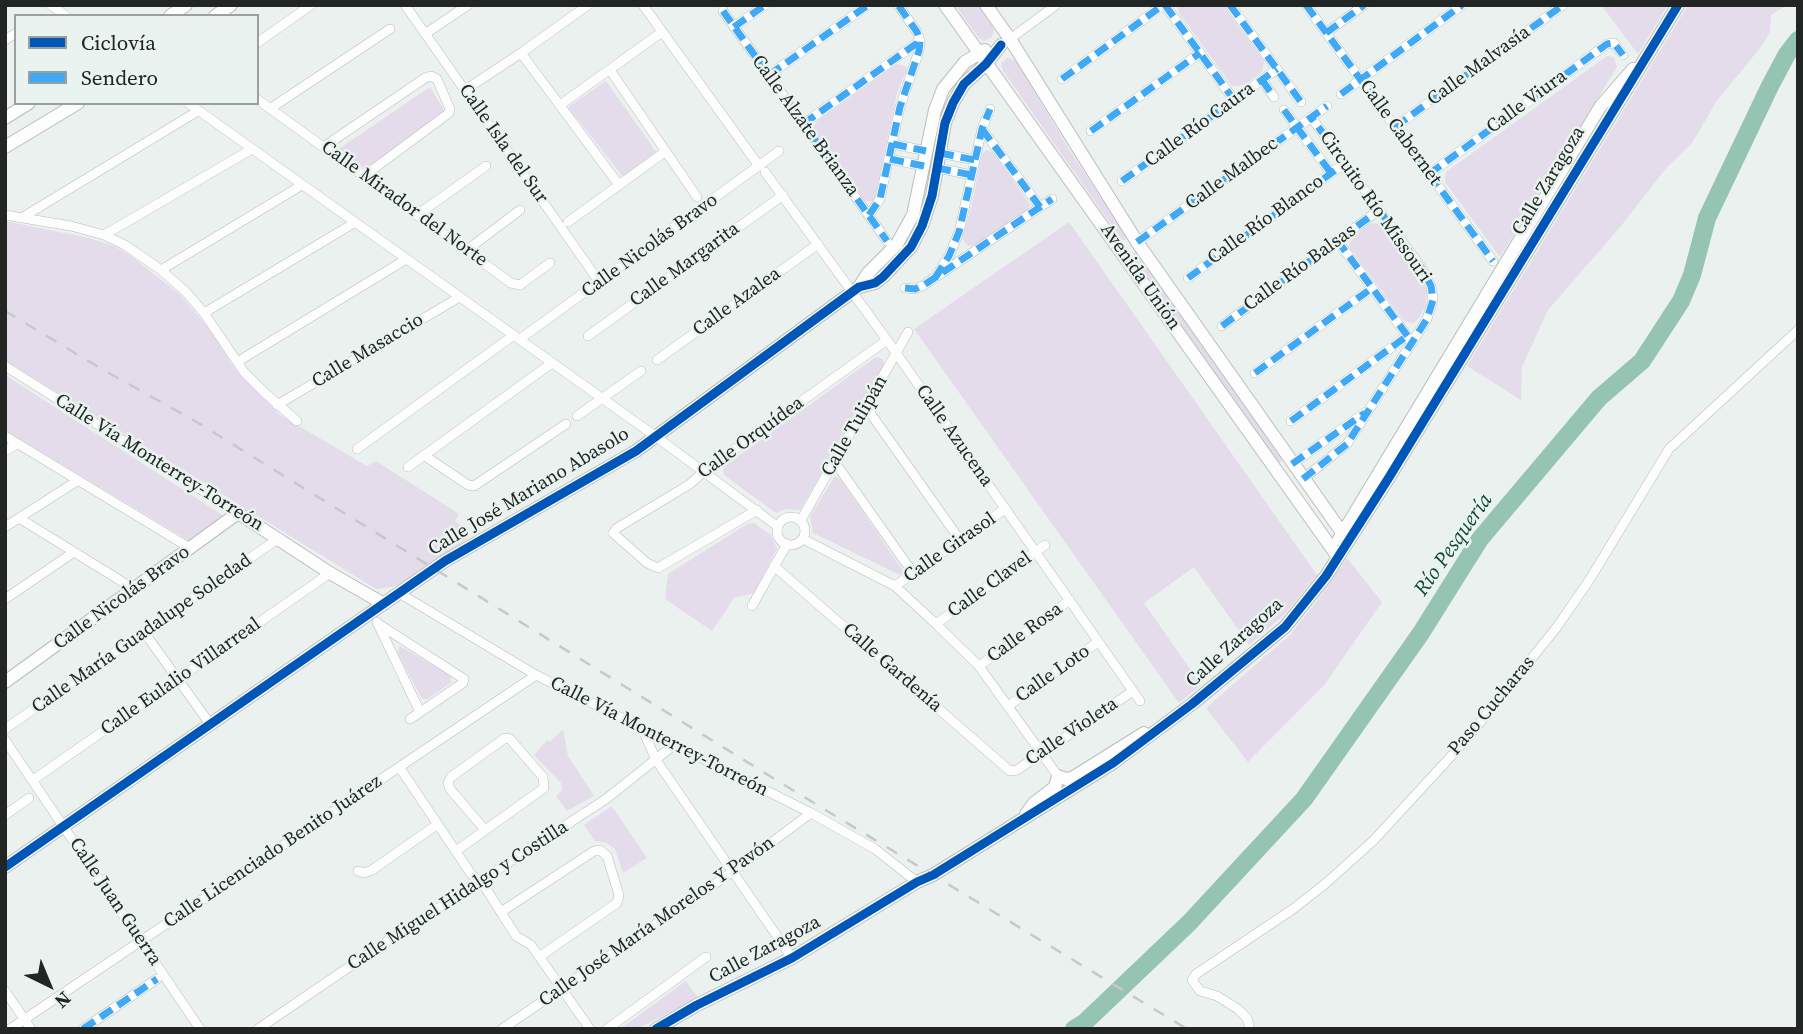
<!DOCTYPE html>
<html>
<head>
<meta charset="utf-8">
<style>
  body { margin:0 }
  #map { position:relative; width:1803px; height:1034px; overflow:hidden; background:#ebf1ee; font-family:"Source Serif 4",serif }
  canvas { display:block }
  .frame { position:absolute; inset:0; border:7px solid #212523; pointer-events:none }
  .legend { position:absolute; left:14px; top:14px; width:245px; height:91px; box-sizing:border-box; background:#e9f3ef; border:2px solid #99a19d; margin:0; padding:9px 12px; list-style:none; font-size:21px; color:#212523 }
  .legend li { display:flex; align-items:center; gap:14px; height:35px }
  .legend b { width:35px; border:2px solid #99a19d }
  .north { position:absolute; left:14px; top:950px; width:70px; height:70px; -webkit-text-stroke:5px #e9f3ef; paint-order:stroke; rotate:137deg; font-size:19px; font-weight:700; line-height:28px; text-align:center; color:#212523 }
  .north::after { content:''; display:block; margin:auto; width:24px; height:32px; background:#212523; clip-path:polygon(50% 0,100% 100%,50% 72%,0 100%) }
</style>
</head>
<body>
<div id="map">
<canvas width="1803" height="1034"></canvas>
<div class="frame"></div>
<ul class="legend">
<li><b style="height:9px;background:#0057b8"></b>Ciclovía</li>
<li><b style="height:9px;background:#3fa9f5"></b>Sendero</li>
</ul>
<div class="north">N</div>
</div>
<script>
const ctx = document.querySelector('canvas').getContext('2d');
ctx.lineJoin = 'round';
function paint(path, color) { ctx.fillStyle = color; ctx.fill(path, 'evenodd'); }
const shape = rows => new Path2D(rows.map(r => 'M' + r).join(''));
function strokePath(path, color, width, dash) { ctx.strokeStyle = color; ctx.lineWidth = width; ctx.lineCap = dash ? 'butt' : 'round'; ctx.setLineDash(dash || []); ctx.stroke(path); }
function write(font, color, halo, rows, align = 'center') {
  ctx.font = font + ' "Source Serif 4",serif'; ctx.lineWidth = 5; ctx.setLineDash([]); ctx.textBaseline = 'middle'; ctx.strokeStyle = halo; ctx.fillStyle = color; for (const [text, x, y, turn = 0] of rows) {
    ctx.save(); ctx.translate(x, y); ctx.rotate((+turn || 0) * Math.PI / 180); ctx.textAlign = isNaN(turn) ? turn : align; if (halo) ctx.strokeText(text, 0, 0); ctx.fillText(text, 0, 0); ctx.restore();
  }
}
const green = shape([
  [955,5,978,5,994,29,992,37,984,41,979,38],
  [1177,5,1223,5,1264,61,1262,72,1244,85,1232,86,1179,13],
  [1601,5,1668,5,1638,54],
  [1688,5,1787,5,1771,15,1770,32,1764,43,1716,102,1692,143,1667,167,1621,226,1548,310,1522,367,1521,400,1467,366],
  [1607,56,1614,57,1617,67,1500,257,1445,182,1446,172],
  [1007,58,1016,61,1069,149,1127,237,1126,240,1122,240,1003,71,1001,63],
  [897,64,905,66,907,70,897,93,875,198,873,201,867,201,864,200,813,128,818,120],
  [606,81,657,153,624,178,568,107],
  [430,87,445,112,365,169,337,150],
  [986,150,993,152,1030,205,1027,210,975,245,968,246,962,239,971,208,982,154],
  [5,221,89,238,114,246,130,255,180,295,208,327,237,372,280,415,367,466,376,461,459,514,455,521,470,531,469,538,397,586,376,589,5,360],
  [1069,222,1317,575,1284,615,1249,645,1194,567,1144,603,1201,685,1179,703,914,329],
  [1377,223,1413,266,1427,290,1426,306,1419,318,1414,323,1405,322,1349,247,1352,238,1369,224],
  [1134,252,1137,252,1282,458,1281,462,1277,462,1133,257],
  [876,357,883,359,884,365,800,510,786,509,776,513,724,475,723,470,726,465],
  [5,375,224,516,190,541,5,430],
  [835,476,841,480,904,572,900,575,813,533,810,516],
  [754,523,771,535,777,549,754,593,734,598,712,631,665,599,668,574,747,524],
  [1347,558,1382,602,1325,684,1248,762,1206,708,1290,635,1317,601],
  [400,646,451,676,451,683,427,699,422,699,397,652],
  [563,729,568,756,594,796,567,811,556,796,562,790,561,783,534,755,547,740,550,742],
  [612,806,647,858,623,873,615,849,605,842,595,841,584,825],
  [686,981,698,998,637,1029,620,1029]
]);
const river = shape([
  [1074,1029,1084,1023,1189,923,1304,799,1421,633,1480,539,1599,398,1642,361,1681,301,1692,275,1707,218,1770,86,1787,54,1798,40]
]);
const street = shape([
  [51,5,66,16],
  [405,5,600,283],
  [643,5,759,166],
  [1165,5,1234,100],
  [1230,5,1301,102],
  [1306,5,1493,261],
  [723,11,887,241],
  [734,27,765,5],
  [1326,33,1364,5],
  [425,34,468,5],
  [1010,39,1056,5],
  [5,40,16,33],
  [257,43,311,5],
  [521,53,619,185],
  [610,70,697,197],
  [769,75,868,5],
  [1062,79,1163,5],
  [1262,80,1274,97],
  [465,90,521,53,588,5],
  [1341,94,1462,5],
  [257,99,511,283,520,285,550,263],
  [188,103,655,436,777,526],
  [560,105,662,32],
  [271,108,390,29],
  [1284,110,1331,173],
  [803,124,920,41],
  [1395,127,1563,5],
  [982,129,1040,207],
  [1091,131,1200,53],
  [893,144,926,151],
  [325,146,425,78,431,76,437,79,450,109,449,113,364,176],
  [940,153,975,160],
  [890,159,924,166],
  [937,168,972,175],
  [765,172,887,340,1140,701],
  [1429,174,1607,44,1614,43,1623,55],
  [1122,181,1277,69],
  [5,215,71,226,104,235,125,245,161,270,186,292,204,313,244,372,265,393,297,421],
  [417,215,486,166],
  [869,215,880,199,900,107,919,51,920,41,917,32,898,5],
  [23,217,198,111],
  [568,222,666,151],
  [104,235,252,149],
  [1337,240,1411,341],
  [1137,242,1327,106],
  [467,250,520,210],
  [161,270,302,185],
  [935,278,949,256,959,232,982,129,990,109],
  [1188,278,1345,163],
  [905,288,915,289,924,285,1052,199],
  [204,313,354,223],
  [1222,326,1379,210],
  [588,336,783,195],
  [520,339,779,151],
  [657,360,818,244],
  [237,362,405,260],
  [5,366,238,513],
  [1255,373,1372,288],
  [277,405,458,298],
  [866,407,960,540],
  [577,416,641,371],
  [1291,421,1407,336],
  [5,436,190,548],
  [357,449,514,335],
  [5,451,17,444],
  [425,456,468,485,474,486,566,424],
  [834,461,913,573],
  [1292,464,1366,412],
  [408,467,552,363],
  [1303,479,1347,444,1427,319,1433,300,1431,286,1421,267,1311,117],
  [757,510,658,568,647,563,613,533,617,528,690,484,704,471,887,340],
  '777 531a14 14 0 1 1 28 0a14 14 0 1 1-28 0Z',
  [19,518,134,589],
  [801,520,908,332],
  [5,527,77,481],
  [803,539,895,586,936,624,979,666,1058,776],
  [774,566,1010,771,1017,770,1133,691],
  [895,586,1005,509],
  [399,593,536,675,811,813,875,849,917,882],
  [5,599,74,552],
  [752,606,787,544],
  [377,622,420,712],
  [377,623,464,679,463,683,410,719],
  [936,624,1045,545],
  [144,632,210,724],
  [979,666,1070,600],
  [1008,706,1098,642],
  [642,728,656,760,792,958],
  [5,729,279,538],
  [5,740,200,1029],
  [400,768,471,874,485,887,516,936,531,945,590,1029],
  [33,780,330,573],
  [5,815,29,798],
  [456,851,544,788,543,777,510,739,505,738,451,777,448,783,450,789,485,830],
  [358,871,364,873,372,870,438,824],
  [501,912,594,851,600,850,607,856,619,895,617,903,539,957],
  [5,991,31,1029],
  [10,1029,536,675],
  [83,1029,157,979],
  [258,1029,371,952,606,799,675,744],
  [502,1029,732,872,811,813],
  [607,1029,706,957],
  [1250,1029,1247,1018,1238,1009,1217,996,1200,991,1192,980,1196,974,1293,909,1325,884,1373,841,1466,740,1557,627,1590,579,1669,449,1798,330]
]);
const secondary = shape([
  [945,5,1338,557],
  [986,5,1010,39,1137,242,1348,541],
  [170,16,186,5],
  [215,16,231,5],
  [5,118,29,103],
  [5,147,78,103],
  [859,287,868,273,897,244,913,215,935,110,943,89,965,62,985,50],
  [1339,539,1600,107,1633,69],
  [5,682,238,513,330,573,384,604],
  [1058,776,1066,779,1072,778,1144,733],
  [1026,814,1034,803,1055,787,1058,776],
  [5,867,445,561,636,451,859,287,875,283,883,277,911,247,922,226,932,196,945,123,953,103,964,84,986,64,1001,45],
  [656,1029,697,1005,792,958,917,882,933,875,1113,763,1192,704,1285,627,1326,576,1388,479,1678,5]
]);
const rail = shape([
  [5,311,100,368,195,421,786,786,1187,1029]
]);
const quiet = shape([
  [1165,5,1234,100],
  [1230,5,1301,102],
  [1306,5,1493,261],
  [723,11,887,241],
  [734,27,765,5],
  [1326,33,1364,5],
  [769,75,868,5],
  [1062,79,1163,5],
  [1262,80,1274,97],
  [1341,94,1462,5],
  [1284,110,1331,173],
  [803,124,920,41],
  [1395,127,1563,5],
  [982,129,1040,207],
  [1091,131,1200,53],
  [893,144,926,151],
  [940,153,975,160],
  [890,159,924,166],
  [937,168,972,175],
  [1429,174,1607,44,1614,43,1623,55],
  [1122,181,1277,69],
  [869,215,880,199,900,107,919,51,920,41,917,32,898,5],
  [1337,240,1412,342],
  [1137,242,1327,106],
  [935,278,949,256,959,232,982,129,990,109],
  [1188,278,1345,163],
  [905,288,915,289,924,285,1052,199],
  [1222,326,1379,210],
  [1255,373,1372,288],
  [1291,421,1407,336],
  [1292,464,1365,413],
  [1303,479,1347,444,1427,319,1433,300,1431,286,1421,267,1311,117],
  [83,1029,157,979]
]);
const cycleway = shape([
  [5,867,445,561,636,451,859,287,875,283,883,277,911,247,922,226,932,196,945,123,953,103,964,84,986,64,1001,45],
  [656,1029,697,1005,792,958,917,882,933,875,1113,763,1192,704,1285,627,1326,576,1388,479,1678,5]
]);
const streetNames = [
  ["Calle Malvasía",1479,66,-36],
  ["Calle Viura",1527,102,-36],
  ["Calle Río Caura",1200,125,-36],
  ["Calle Alzate Brianza",805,126,54],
  ["Calle Cabernet",1400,133,54],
  ["Calle Isla del Sur",503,144,55],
  ["Calle Malbec",1232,174,-36],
  ["Calle Zaragoza",1549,181,-59],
  ["Calle Mirador del Norte",404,204,36],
  ["Circuito Río Missouri",1375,207,55],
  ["Calle Río Blanco",1266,220,-36],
  ["Calle Nicolás Bravo",650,246,-36],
  ["Calle Margarita",685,265,-36],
  ["Calle Río Balsas",1300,268,-36],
  ["Avenida Unión",1140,277,55],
  ["Calle Azalea",737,302,-36],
  ["Calle Masaccio",368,351,-31],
  ["Calle Tulipán",855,426,-60],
  ["Calle Azucena",954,436,55],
  ["Calle Orquídea",751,438,-36],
  ["Calle Vía Monterrey-Torreón",159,463,32],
  ["Calle José Mariano Abasolo",529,492,-31],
  ["Calle Girasol",950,548,-35],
  ["Calle Clavel",990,585,-36],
  ["Calle Nicolás Bravo",122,598,-36],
  ["Calle Rosa",1025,633,-36],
  ["Calle María Guadalupe Soledad",142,634,-35],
  ["Calle Zaragoza",1235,643,-42],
  ["Calle Gardenía",892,668,41],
  ["Calle Loto",1053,674,-35],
  ["Calle Eulalio Villarreal",181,677,-35],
  ["Paso Cucharas",1492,706,-50],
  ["Calle Violeta",1072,732,-34],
  ["Calle Vía Monterrey-Torreón",659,737,27],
  ["Calle Licenciado Benito Juárez",273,852,-34],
  ["Calle Miguel Hidalgo y Costilla",458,896,-33],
  ["Calle Juan Guerra",115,902,56],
  ["Calle José María Morelos Y Pavón",657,922,-35],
  ["Calle Zaragoza",765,950,-28]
];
const waterNames = [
  ["Río Pesquería",1454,545,-55]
];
paint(green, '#e4dceb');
strokePath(river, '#96c4b3', 18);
strokePath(street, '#b9bebb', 10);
strokePath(secondary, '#b9bebb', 14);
strokePath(street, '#fcfdfc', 9);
strokePath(secondary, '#fcfdfc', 12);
strokePath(rail, '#c7c8c8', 2.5, [12, 12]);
strokePath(quiet, '#3fa9f5', 7, [14, 7]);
strokePath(cycleway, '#0057b8', 9);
write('19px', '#212523', '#e9f3ef', streetNames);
write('italic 21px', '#104637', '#e9f3ef', waterNames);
</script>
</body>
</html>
